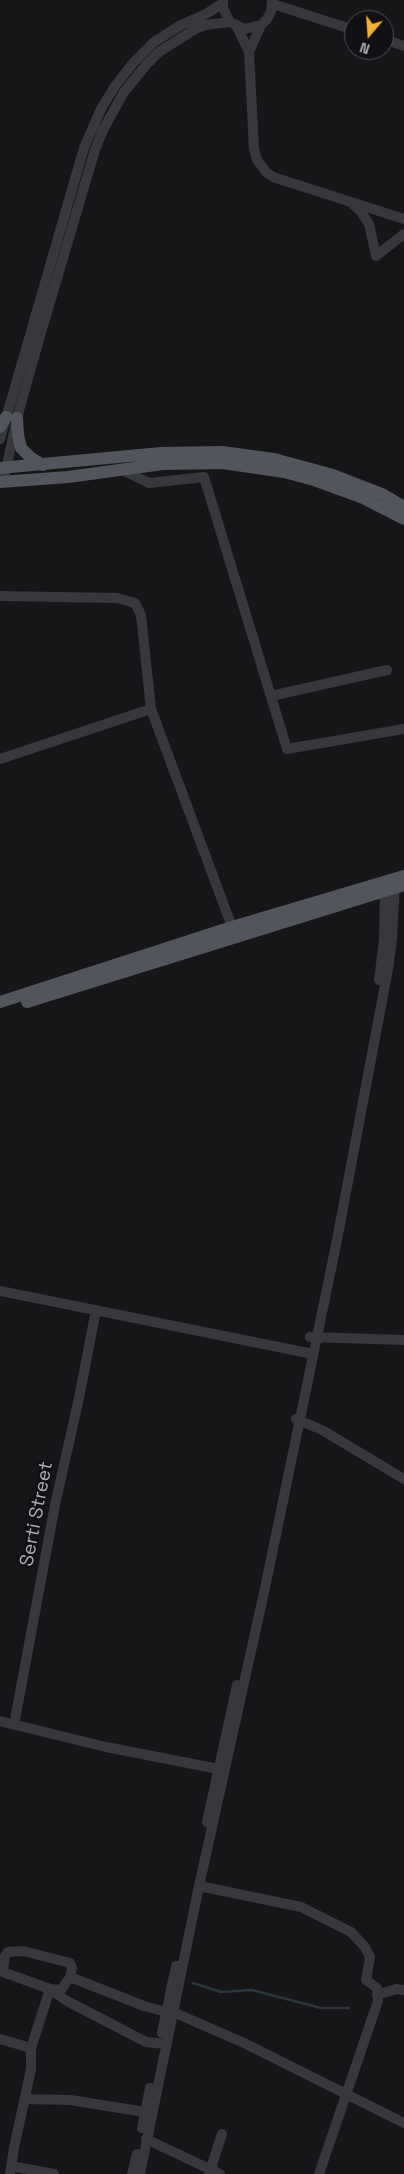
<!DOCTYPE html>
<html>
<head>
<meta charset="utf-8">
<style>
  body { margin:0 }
  #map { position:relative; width:404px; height:2174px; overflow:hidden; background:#161618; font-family:"Space Grotesk",sans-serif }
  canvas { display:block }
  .north { position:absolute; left:344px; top:10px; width:50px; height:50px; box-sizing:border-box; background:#111113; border:1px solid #4d4f55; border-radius:50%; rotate:198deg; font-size:14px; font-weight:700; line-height:20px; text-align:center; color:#a8adb8 }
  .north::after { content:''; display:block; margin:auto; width:18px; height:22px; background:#f2b134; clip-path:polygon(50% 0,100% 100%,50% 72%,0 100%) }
</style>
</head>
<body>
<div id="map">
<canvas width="404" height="2174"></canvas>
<div class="north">N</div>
</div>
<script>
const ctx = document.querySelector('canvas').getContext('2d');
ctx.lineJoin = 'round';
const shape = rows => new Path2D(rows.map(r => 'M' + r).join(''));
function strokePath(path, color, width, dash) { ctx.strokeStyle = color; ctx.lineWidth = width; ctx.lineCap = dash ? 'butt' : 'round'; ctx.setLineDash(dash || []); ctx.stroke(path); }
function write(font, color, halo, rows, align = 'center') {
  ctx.font = font + ' "Space Grotesk",sans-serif'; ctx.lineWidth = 5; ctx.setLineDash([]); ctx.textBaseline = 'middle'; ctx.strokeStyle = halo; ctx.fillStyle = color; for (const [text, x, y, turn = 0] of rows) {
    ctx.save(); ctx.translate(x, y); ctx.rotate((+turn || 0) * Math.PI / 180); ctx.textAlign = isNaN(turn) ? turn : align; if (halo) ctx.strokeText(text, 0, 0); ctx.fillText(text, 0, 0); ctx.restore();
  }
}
const stream = shape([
  [193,1983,221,1992,252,1990,321,2008,349,2008]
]);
const minor = shape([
  [223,0,223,8,230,22,245,29,261,25,267,19,271,12,272,0],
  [273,4,354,30],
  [237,27,249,52,254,149,257,160,266,172,273,177,404,219],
  [384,39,404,46],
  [249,52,261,25],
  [352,203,362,213,369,224,376,256],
  [376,256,404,234],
  [0,439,84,148,101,109,115,86,134,62,154,42,181,25,206,14,223,3],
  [120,469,149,483,204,477,287,749,404,729],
  [5,474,17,418,40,336,95,150,103,130,124,92,146,65,159,52,195,29,205,25,230,22],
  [0,596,117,598,135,603,141,615,151,709,232,927],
  [271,696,387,670],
  [0,759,151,709],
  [379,980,384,940,385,885],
  [0,1291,313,1354],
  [310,1337,404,1340],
  [296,1419,322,1430,404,1479],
  [0,1721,106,1747,224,1770],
  [14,1725,55,1505,79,1398,96,1310],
  [207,1822,237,1685],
  [199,1886,301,1907,351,1932,365,1947,370,1957,366,1980,377,1988,378,2001,319,2174],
  [0,1971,50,1989,67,2001,146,2042,166,2044],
  [3,1972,5,1956,8,1952,23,1951,70,1963,72,1968,70,1977],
  [377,1995,396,1989,404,1990],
  [173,2012,244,2043,404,2123],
  [162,2033,176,1966],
  [0,2039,31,2048],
  [25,2099,70,2100,145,2112,150,2109],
  [142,2128,150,2088],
  [146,2139,220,2174],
  [11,2166,54,2174],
  [10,2174,14,2148,31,2069,31,2048,50,1989,61,1990,70,1977,144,2006,166,2012],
  [132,2174,137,2154],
  [140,2174,199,1886,265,1588,337,1240,388,969,392,940,395,881],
  [209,2174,222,2134]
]);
const major = shape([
  [17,418,18,435,21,448,30,457,43,465],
  [0,427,6,417],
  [0,468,161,453,222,452,274,459,333,475,382,494,404,507],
  [0,482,68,477,163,464,223,463,284,472,314,480,361,497,404,519],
  [0,1002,232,927,404,876],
  [27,1002,404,885]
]);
const streetNames = [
  ["Serti Street",37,1514,-79]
];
strokePath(stream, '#2c353c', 2.5);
strokePath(minor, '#37383d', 10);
strokePath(major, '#53555c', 12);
write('19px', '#a8adb8', '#111113', streetNames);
</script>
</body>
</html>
